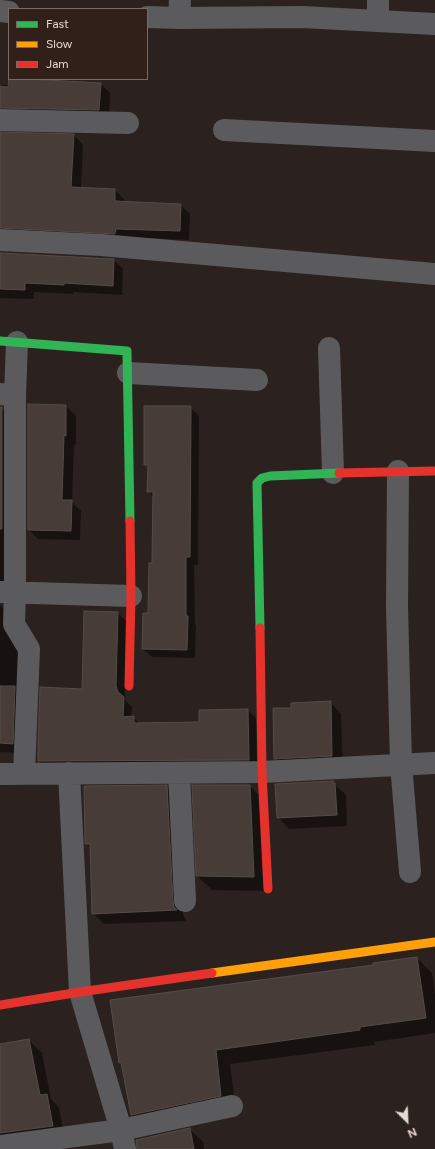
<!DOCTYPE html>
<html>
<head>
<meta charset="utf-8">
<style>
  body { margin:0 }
  #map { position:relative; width:435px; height:1149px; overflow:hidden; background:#2b221f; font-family:Figtree,sans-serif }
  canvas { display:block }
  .legend { position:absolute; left:8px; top:8px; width:140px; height:72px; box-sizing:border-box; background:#312019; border:1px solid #796a64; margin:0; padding:5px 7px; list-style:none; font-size:12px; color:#e5d9d4 }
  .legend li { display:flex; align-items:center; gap:8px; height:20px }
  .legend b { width:20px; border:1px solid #796a64 }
  .north { position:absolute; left:387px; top:1101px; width:40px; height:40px; -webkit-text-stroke:3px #312019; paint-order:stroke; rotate:156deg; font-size:11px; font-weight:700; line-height:16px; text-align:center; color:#e5d9d4 }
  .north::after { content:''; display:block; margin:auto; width:14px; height:18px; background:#e5d9d4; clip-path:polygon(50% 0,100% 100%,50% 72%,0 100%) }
</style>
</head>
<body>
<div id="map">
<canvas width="435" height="1149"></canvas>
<ul class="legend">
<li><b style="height:5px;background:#30b455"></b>Fast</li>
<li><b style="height:5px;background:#ff9f0a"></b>Slow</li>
<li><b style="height:5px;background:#e5322d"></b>Jam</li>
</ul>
<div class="north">N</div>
</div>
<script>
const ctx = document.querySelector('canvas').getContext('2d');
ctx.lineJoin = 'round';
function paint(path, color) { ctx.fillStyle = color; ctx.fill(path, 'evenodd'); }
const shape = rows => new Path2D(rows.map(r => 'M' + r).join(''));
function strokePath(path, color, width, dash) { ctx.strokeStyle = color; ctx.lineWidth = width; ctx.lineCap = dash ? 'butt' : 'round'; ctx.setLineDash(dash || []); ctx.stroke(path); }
const shadow = shape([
  [101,84,110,93,109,119,0,121,0,85],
  [0,134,74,135,83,145,81,188,115,190,124,199,124,202,181,205,190,214,189,240,125,237,0,241],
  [0,253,114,260,123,269,122,295,73,292,73,294,34,292,34,299,0,298],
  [28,406,66,406,76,416,76,445,74,444,72,502,81,511,80,540,38,539,28,529],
  [0,407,11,417,11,589,0,595],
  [190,407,199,416,198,565,194,565,195,624,196,626,195,658,152,657,143,649,149,614,153,564,154,497,148,492,149,468,145,464],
  [0,605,11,615,23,658,22,753,0,752],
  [118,613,126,621,125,695,126,701,132,707,131,717,133,717,140,724,200,723,248,710,256,718,257,768,48,769,39,761,83,690],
  [330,702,341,714,343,767,286,770,275,758,292,709],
  [332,782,346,795,347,826,289,829,278,817],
  [167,786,178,798,183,914,186,921,104,924,93,913,91,848,86,844],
  [250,786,264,800,268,891,212,890,197,876],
  [417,958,432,973,435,994,435,1033,374,1042,375,1045,230,1064,236,1110,147,1130,132,1115,122,1065,120,1062,375,966],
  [29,1040,42,1053,51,1099,59,1108,65,1139,0,1149,0,1045],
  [190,1129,203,1142,204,1149,137,1149]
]);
const building = shape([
  [9,78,101,83,99,110,0,108,0,86,8,87,9,78],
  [0,132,74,134,71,187,115,189,115,201,181,204,180,231,116,229,115,234,0,228,0,132],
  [0,253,114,259,113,286,64,283,64,285,25,283,25,290,0,289,0,253],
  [28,404,66,405,66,436,64,435,62,500,72,500,71,531,28,530,28,404],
  [144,406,191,406,190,557,186,557,186,616,188,616,187,650,142,649,143,613,148,613,149,563,152,563,153,492,147,492,148,465,144,465,144,406],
  [0,407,2,407,2,529,0,529,0,407],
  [84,611,118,612,116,686,118,692,124,697,123,717,134,716,134,723,199,722,199,710,248,709,249,760,38,761,38,745,40,687,82,689,84,611],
  [0,686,15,686,13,744,0,743,0,686],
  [331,701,332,756,274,759,273,708,291,708,291,703,331,701],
  [333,781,333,783,335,783,337,815,277,818,275,784,333,781],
  [167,785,173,902,174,907,177,910,92,914,90,844,85,844,84,786,167,785],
  [192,785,250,785,254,877,196,876,192,785],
  [417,957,426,1018,360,1027,360,1030,216,1050,221,1096,131,1115,121,1062,119,1063,110,1000,373,965,373,963,417,957],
  [29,1039,40,1095,47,1094,53,1126,0,1133,0,1044,29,1039],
  [190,1128,194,1149,137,1149,136,1140,190,1128]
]);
const street = shape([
  [0,11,9,12],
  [147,17,179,18,302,17,435,24],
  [179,18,180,0],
  [378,21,378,0],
  [0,120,128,123],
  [224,130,435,141],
  [0,240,101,245,435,274],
  [329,348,333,473],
  [128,373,257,380],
  [0,394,15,396,15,592,14,624,29,649,24,774],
  [15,396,17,342],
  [398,471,397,607,401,764,410,872],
  [1,592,131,596],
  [69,773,80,992,121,1130,125,1149],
  [179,773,185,901],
  [0,774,262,772,435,763],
  [0,1146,121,1130,232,1106]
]);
const fast = shape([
  [0,341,127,351,130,521],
  [260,628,257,483,262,478,270,476,339,473]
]);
const slow = shape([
  [212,973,435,942]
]);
const jam = shape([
  [339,473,435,471],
  [260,628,262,772,268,889],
  [129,686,131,596,130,521],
  [0,1005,80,992,212,973]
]);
paint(shadow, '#0007');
paint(building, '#473c38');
strokePath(building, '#544c48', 1);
strokePath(street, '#5b5b5d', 22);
strokePath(fast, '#30b455', 9);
strokePath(slow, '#ff9f0a', 9);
strokePath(jam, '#e5322d', 9);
</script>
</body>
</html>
